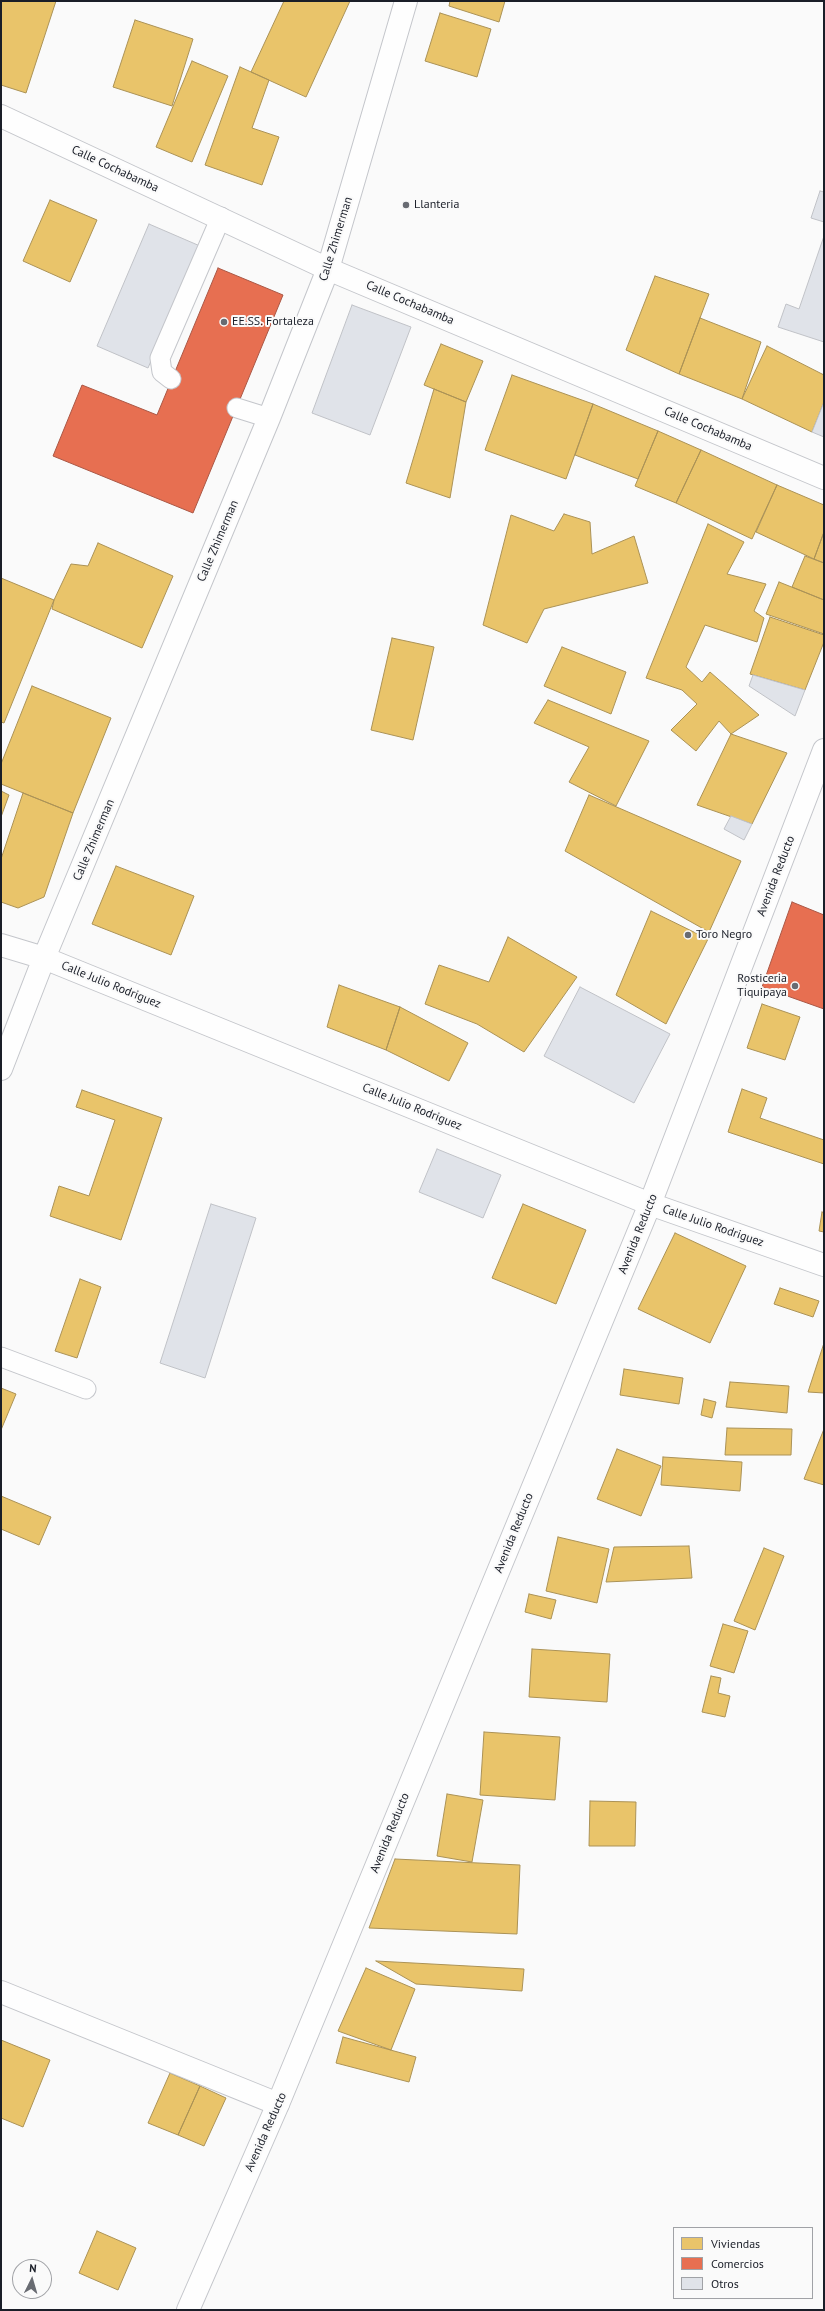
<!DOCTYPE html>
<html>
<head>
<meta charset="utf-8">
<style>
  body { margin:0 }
  #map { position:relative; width:825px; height:2311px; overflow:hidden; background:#fafafa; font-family:"PT Sans",sans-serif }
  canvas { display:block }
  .frame { position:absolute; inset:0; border:2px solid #1a1e28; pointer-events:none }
  .legend { position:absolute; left:673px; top:2227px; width:140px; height:72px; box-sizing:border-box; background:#fafafa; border:1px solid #a0a2a6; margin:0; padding:5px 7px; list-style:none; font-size:12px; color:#1a1e28 }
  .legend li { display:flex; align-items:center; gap:8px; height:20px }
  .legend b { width:20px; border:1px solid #a0a2a6 }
  .north { position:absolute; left:12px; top:2259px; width:40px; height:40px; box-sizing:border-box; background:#fafafa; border:1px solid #a0a2a6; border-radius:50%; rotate:5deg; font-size:11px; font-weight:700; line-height:16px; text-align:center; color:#1a1e28 }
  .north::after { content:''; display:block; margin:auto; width:14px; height:18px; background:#686b72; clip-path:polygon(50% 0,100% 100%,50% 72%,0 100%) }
</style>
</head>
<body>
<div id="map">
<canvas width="825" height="2311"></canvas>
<div class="frame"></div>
<ul class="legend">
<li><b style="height:11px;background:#e9c46a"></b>Viviendas</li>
<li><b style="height:11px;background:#e76f51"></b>Comercios</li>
<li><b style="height:11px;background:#e0e3e9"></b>Otros</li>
</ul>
<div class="north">N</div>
</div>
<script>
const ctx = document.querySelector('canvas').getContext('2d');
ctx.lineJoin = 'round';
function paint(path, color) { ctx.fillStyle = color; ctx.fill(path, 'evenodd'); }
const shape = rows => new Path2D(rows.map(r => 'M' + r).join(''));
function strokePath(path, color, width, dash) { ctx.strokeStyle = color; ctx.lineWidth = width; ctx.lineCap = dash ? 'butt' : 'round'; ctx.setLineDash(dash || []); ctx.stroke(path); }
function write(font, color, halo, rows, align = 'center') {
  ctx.font = font + ' "PT Sans",sans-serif'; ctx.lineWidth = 4; ctx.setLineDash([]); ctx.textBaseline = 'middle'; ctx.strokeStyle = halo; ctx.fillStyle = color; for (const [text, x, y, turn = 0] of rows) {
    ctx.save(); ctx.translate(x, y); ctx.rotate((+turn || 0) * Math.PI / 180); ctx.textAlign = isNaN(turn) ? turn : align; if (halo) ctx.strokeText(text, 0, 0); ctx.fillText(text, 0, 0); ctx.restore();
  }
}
const homes = shape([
  [1,1,56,1,26,93,1,85,1,1],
  [284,1,350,1,306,97,251,72,284,1],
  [450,1,505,1,499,22,449,6,450,1],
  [440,13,491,29,477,77,425,61,440,13],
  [135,20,193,39,172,106,113,87,135,20],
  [192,61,228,76,192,162,156,147,192,61],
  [240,67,269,80,252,128,279,137,262,185,205,165,240,67],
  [50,200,97,220,70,282,23,261,50,200],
  [655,276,709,294,679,374,626,350,655,276],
  [700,318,761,342,742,399,679,374,700,318],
  [441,344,483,361,466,402,424,385,441,344],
  [767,346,824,375,824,402,812,432,742,399,767,346],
  [512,375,593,404,566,479,485,450,512,375],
  [434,389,466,402,450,498,406,483,434,389],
  [593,404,658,431,638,479,575,455,593,404],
  [658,431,701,450,676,503,635,486,658,431],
  [701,450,777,485,752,539,676,503,701,450],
  [777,485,824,505,824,532,814,559,756,532,777,485],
  [564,514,590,522,592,554,634,536,648,583,544,609,527,643,483,625,511,515,554,531,564,514],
  [708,524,744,542,727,574,766,584,754,611,764,618,757,642,705,625,686,667,702,682,710,672,759,715,731,734,719,721,696,751,671,730,697,704,682,690,646,678,708,524],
  [824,532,824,563,814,559,824,532],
  [98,543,173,576,142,648,52,609,54,600,71,564,88,566,98,543],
  [805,556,824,563,824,600,792,587,805,556],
  [1,578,54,600,4,723,1,722,1,578],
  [779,582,824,600,824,634,766,614,779,582],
  [770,617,824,635,824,642,805,690,750,674,770,617],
  [392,638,434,647,413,740,371,730,392,638],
  [562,647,626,672,611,714,544,686,562,647],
  [32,686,111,718,73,813,1,784,1,764,32,686],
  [548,700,649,741,616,806,569,782,589,747,534,723,548,700],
  [731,734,787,753,752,824,697,805,731,734],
  [1,791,9,795,1,817,1,791],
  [23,793,73,813,44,897,18,908,1,902,1,859,23,793],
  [589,795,741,861,709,932,565,851,589,795],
  [116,866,194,896,171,955,92,924,116,866],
  [651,911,708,939,666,1024,616,995,651,911],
  [508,937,577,977,524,1052,477,1024,425,1004,439,965,489,982,508,937],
  [339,985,400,1007,386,1050,327,1027,339,985],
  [762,1004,800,1017,785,1060,747,1048,762,1004],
  [400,1007,468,1043,449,1081,386,1050,400,1007],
  [742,1089,767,1098,760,1118,824,1140,824,1164,728,1132,742,1089],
  [82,1090,162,1118,121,1240,50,1216,59,1186,89,1196,115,1120,76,1107,82,1090],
  [523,1204,586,1230,556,1304,492,1278,523,1204],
  [822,1212,824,1213,824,1232,819,1231,822,1212],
  [675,1233,746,1266,710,1343,638,1309,675,1233],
  [80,1279,101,1287,77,1358,55,1351,80,1279],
  [780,1288,819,1301,813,1317,774,1304,780,1288],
  [824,1343,824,1393,808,1392,824,1343],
  [624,1369,683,1378,679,1404,620,1395,624,1369],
  [730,1382,789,1386,787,1413,726,1407,730,1382],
  [1,1388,16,1394,1,1430,1,1388],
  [704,1399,716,1402,712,1418,701,1415,704,1399],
  [727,1428,792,1429,791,1455,725,1455,727,1428],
  [824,1429,824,1485,804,1479,824,1429],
  [617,1449,661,1466,641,1516,597,1499,617,1449],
  [663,1457,742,1462,740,1491,661,1485,663,1457],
  [1,1496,51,1517,39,1545,1,1529,1,1496],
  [558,1537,609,1549,597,1603,546,1591,558,1537],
  [689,1546,692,1578,606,1582,614,1547,689,1546],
  [764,1548,784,1556,755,1630,734,1621,764,1548],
  [529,1594,556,1600,551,1619,525,1612,529,1594],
  [723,1624,748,1631,734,1673,710,1666,723,1624],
  [532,1649,610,1654,607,1702,529,1697,532,1649],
  [711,1676,721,1678,718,1693,730,1696,725,1717,702,1712,711,1676],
  [484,1732,560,1737,555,1800,480,1795,484,1732],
  [447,1794,483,1800,472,1862,437,1856,447,1794],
  [590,1801,636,1802,635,1846,589,1846,590,1801],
  [395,1859,520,1865,517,1934,369,1928,395,1859],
  [376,1961,524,1969,522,1991,416,1984,376,1961],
  [366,1968,415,1989,391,2050,338,2031,366,1968],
  [343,2037,416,2057,409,2082,336,2063,343,2037],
  [1,2040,50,2060,23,2127,1,2118,1,2040],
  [170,2073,200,2086,178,2135,148,2123,170,2073],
  [200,2086,226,2098,204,2146,178,2135,200,2086],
  [97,2231,136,2248,118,2290,79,2273,97,2231]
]);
const shops = shape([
  [218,268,283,295,193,513,53,456,82,385,157,415,218,268],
  [792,902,824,915,824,1009,762,987,792,902]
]);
const building = shape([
  [820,191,824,192,824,222,811,218,820,191],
  [149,224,200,246,148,368,97,346,149,224],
  [824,236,824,342,778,327,786,304,799,309,824,236],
  [352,305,411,327,370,435,312,413,352,305],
  [824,402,824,437,812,432,824,402],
  [753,675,805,690,795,716,749,686,753,675],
  [731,816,752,824,744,840,724,829,731,816],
  [580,987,670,1034,634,1103,544,1056,580,987],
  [437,1149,501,1175,483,1218,419,1192,437,1149],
  [211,1204,256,1218,205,1378,160,1363,211,1204]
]);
const service = shape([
  [171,379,162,372,160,358,221,217],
  [237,408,269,418],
  [1,1357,86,1389]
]);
const minor = shape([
  [328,269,406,1],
  [1,945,44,958,1,1069],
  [1,1992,278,2104]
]);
const secondary = shape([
  [328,269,269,418,44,958,650,1204,824,1265]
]);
const primary = shape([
  [1,116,328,269,824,478],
  [188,2310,278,2104,650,1204,824,750]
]);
const markers = [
  [406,205,4,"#686b72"],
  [224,322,4,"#686b72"],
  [688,935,4,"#686b72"],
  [795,986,4,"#686b72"]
];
const streetNames = [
  ["Calle Cochabamba",115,169,25],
  ["Calle Zhimerman",336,239,-73],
  ["Calle Cochabamba",410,303,23],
  ["Calle Cochabamba",708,429,23],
  ["Calle Zhimerman",218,541,-67],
  ["Calle Zhimerman",94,840,-67],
  ["Avenida Reducto",776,876,-69],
  ["Calle Julio Rodriguez",111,985,22],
  ["Calle Julio Rodriguez",412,1107,22],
  ["Calle Julio Rodriguez",713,1226,19],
  ["Avenida Reducto",638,1234,-68],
  ["Avenida Reducto",514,1533,-68],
  ["Avenida Reducto",390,1833,-68],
  ["Avenida Reducto",266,2132,-66]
];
const poiNames = [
  ["Llanteria",414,205],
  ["EE.SS. Fortaleza",232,322],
  ["Toro Negro",696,935],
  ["Rosticeria",787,979,"right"],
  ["Tiquipaya",787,993,"right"]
];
paint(homes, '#e9c46a');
strokePath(homes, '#ab9256', 1);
paint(shops, '#e76f51');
strokePath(shops, '#aa5745', 1);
paint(building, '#e0e3e9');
strokePath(building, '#c0c2c7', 1);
strokePath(service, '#c4c6cb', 21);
strokePath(minor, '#c4c6cb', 24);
strokePath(secondary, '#c4c6cb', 24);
strokePath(primary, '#c4c6cb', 24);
strokePath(service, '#fefefe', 19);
strokePath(minor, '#fefefe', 22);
strokePath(secondary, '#fefefe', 22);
strokePath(primary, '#fefefe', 22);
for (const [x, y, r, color] of markers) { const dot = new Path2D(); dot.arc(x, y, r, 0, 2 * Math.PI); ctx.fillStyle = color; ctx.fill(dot); strokePath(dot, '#fafafa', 1.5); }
write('12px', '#1a1e28', '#fafafa', streetNames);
write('12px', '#1a1e28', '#fafafa', poiNames, 'left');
</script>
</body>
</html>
